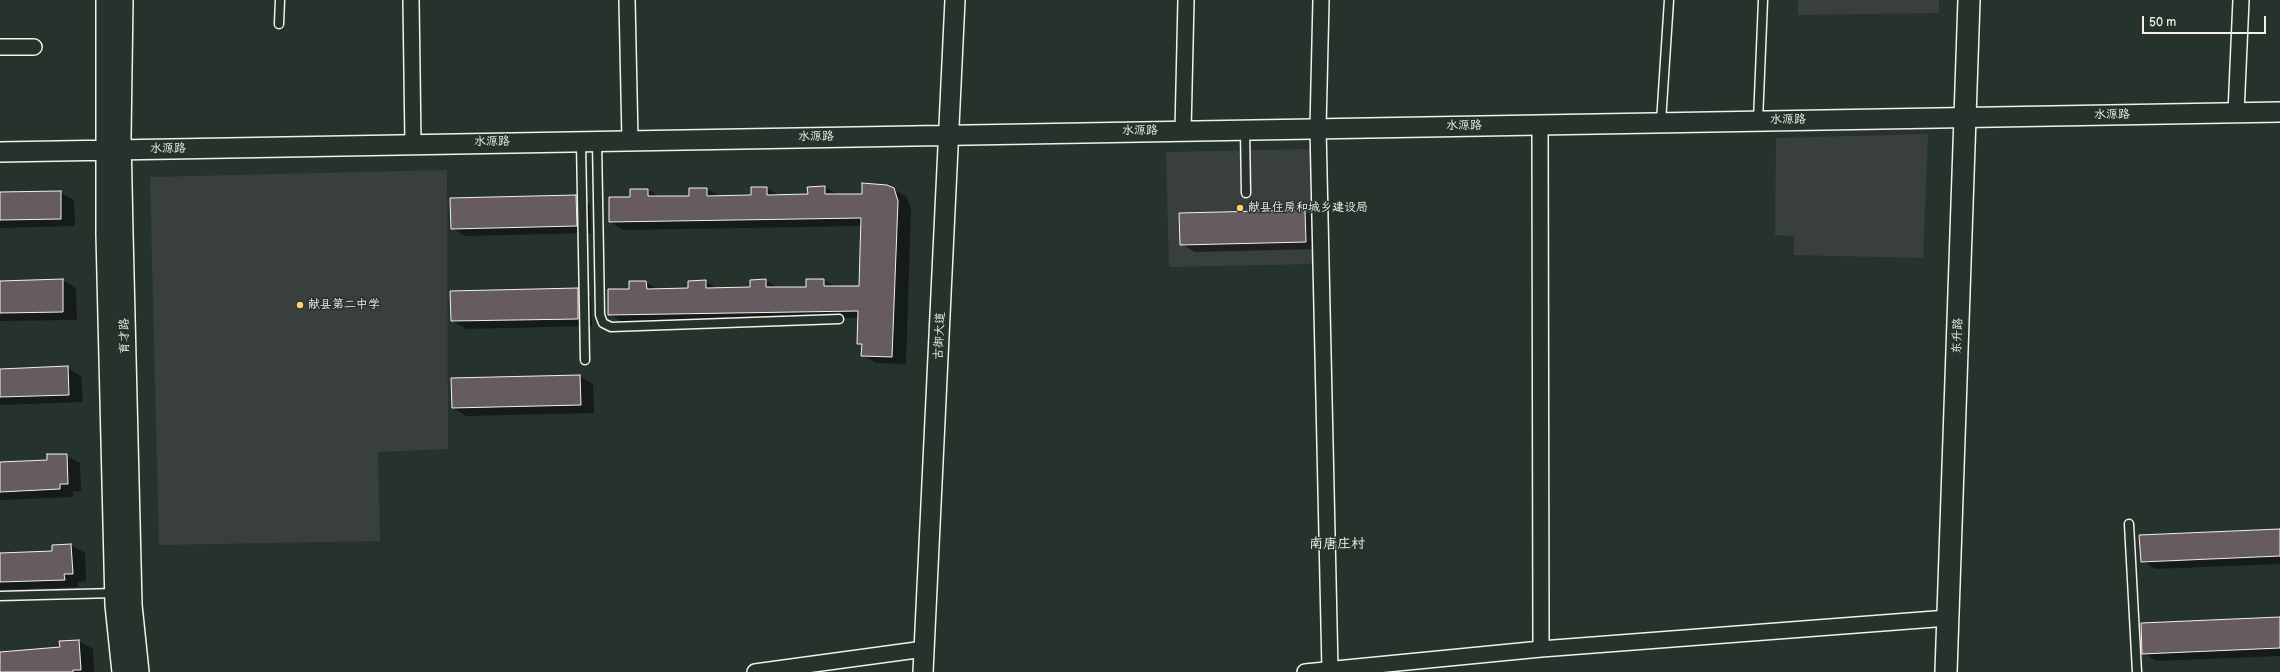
<!DOCTYPE html>
<html>
<head>
<meta charset="utf-8">
<style>
  body { margin:0 }
  #map { position:relative; width:2280px; height:672px; overflow:hidden; background:#26332d; font-family:"Balsamiq Sans",sans-serif }
  canvas { display:block }
  .scale { position:absolute; left:2142px; top:16px; width:124px; height:18px; box-sizing:border-box; border:2px solid #f4f1e8; border-top:0; padding-left:5px; font-size:12px; line-height:14px; white-space:nowrap; color:#f4f1e8; -webkit-text-stroke:3px #26332d; paint-order:stroke }
</style>
</head>
<body>
<div id="map">
<canvas width="2280" height="672"></canvas>
<div class="scale">50 m</div>
</div>
<script>
const ctx = document.querySelector('canvas').getContext('2d');
ctx.lineJoin = 'round';
function paint(path, color) { ctx.fillStyle = color; ctx.fill(path, 'evenodd'); }
const shape = rows => new Path2D(rows.map(r => 'M' + r).join(''));
function strokePath(path, color, width, dash) { ctx.strokeStyle = color; ctx.lineWidth = width; ctx.lineCap = dash ? 'butt' : 'round'; ctx.setLineDash(dash || []); ctx.stroke(path); }
function write(font, color, halo, rows, align = 'center') {
  ctx.font = font + ' "Balsamiq Sans","LXGW WenKai TC",sans-serif'; ctx.lineWidth = 3; ctx.setLineDash([]); ctx.textBaseline = 'middle'; ctx.strokeStyle = halo; ctx.fillStyle = color; for (const [text, x, y, turn = 0] of rows) {
    ctx.save(); ctx.translate(x, y); ctx.rotate((+turn || 0) * Math.PI / 180); ctx.textAlign = isNaN(turn) ? turn : align; if (halo) ctx.strokeText(text, 0, 0); ctx.fillText(text, 0, 0); ctx.restore();
  }
}
const built = shape([
  [1798,0,1939,0,1939,13,1798,15],
  [1928,134,1923,258,1794,255,1794,236,1775,235,1776,138],
  [1311,149,1314,264,1169,267,1166,152],
  [447,170,448,449,378,452,380,541,159,545,150,177]
]);
const shadow = shape([
  [825,187,838,195,863,195,893,189,907,197,911,209,906,364,876,363,862,355,863,346,858,343,858,318,623,322,609,314,630,290,630,282,646,282,659,290,689,289,705,281,718,289,751,288,765,280,778,288,807,288,824,280,836,287,860,287,862,226,624,230,610,222,631,198,648,190,660,197,690,197,707,189,720,196,752,196,767,188,779,195,809,195],
  [60,192,74,200,75,226,0,228,0,193],
  [576,196,590,204,591,233,465,236,452,228,451,199],
  [1305,211,1319,219,1319,249,1195,252,1181,244],
  [62,280,76,288,77,320,0,321,0,282],
  [577,289,591,297,592,326,466,329,452,321],
  [68,368,81,376,83,402,0,405,0,370],
  [580,376,593,384,594,413,466,416,453,408],
  [66,455,80,463,81,491,73,491,73,497,0,500,0,463,48,461],
  [2280,530,2280,564,2155,569,2142,561],
  [71,545,85,553,86,581,78,582,78,587,0,590,0,554,53,552,53,546],
  [2280,618,2280,656,2157,661,2143,653],
  [79,641,93,649,94,672,0,672,0,653,61,648]
]);
const building = shape([
  [862,183,887,185,894,188,898,201,892,357,861,356,862,344,857,344,858,311,608,315,608,289,629,289,629,281,646,281,647,289,688,288,688,281,706,280,706,288,750,287,750,280,766,279,766,287,806,287,806,279,824,279,824,286,859,286,861,218,609,222,609,197,630,197,630,189,648,189,648,196,689,196,689,188,707,188,707,196,751,195,751,187,767,187,767,195,808,194,807,187,825,186,825,194,862,194,862,183],
  [61,191,61,219,0,220,0,192,61,191],
  [576,195,577,226,451,229,450,198,576,195],
  [1305,210,1306,242,1180,245,1179,213,1305,210],
  [63,279,63,312,0,313,0,281,63,279],
  [578,288,578,319,451,321,450,291,578,288],
  [68,366,69,395,0,397,0,369,68,366],
  [580,375,581,405,452,408,451,378,580,375],
  [47,454,67,454,68,484,60,484,60,489,0,492,0,462,47,460,47,454],
  [2280,529,2280,556,2141,562,2139,535,2280,529],
  [71,544,73,574,64,574,65,580,0,582,0,553,52,551,52,545,71,544],
  [2280,617,2280,648,2142,654,2141,623,2280,617],
  [79,640,81,670,73,670,73,672,0,672,0,652,60,647,59,641,79,640]
]);
const service = shape([
  [279,24,280,0],
  [1758,121,1763,0],
  [1661,122,1669,0],
  [1245,130,1246,193],
  [597,141,600,315,603,323,611,327,839,319],
  [581,142,585,360],
  [2129,524,2137,672],
  [0,596,115,593]
]);
const minor = shape([
  [411,0,413,144],
  [627,0,630,140],
  [1321,0,1318,128,1330,670],
  [0,47,34,47],
  [2236,113,2241,0],
  [1540,124,1541,649],
  [1183,131,1186,0],
  [755,672,924,649],
  [1305,672,1541,649,1948,618]
]);
const tertiary = shape([
  [106,0,106,235,115,605,122,672],
  [123,0,121,137,123,234,132,605,139,672],
  [0,152,2280,112],
  [923,672,955,0]
]);
const secondary = shape([
  [1946,672,1969,0]
]);
const markers = [
  [1240,208,4,"#ffd166"],
  [300,305,4,"#ffd166"]
];
const streetNames = [
  ["水源路",2112,115,-1],
  ["水源路",1788,120,-1],
  ["水源路",1464,126,-1],
  ["水源路",1140,131,-1],
  ["水源路",816,137,-1],
  ["水源路",492,142,-1],
  ["水源路",168,149,-1],
  ["育才路",125,336,-91],
  ["古御大道",940,336,-87],
  ["东升路",1958,336,-88]
];
const poiNames = [
  ["献县住房和城乡建设局",1248,208],
  ["献县第二中学",308,305]
];
const quarterNames = [
  ["南唐庄村",1337,544]
];
paint(built, '#393f3c');
paint(shadow, '#0007');
paint(building, '#655b60');
strokePath(building, '#f4f1e8', 1);
strokePath(service, '#f4f1e8', 11);
strokePath(minor, '#f4f1e8', 18);
strokePath(tertiary, '#f4f1e8', 22);
strokePath(secondary, '#f4f1e8', 24);
strokePath(service, '#26332d', 8);
strokePath(minor, '#26332d', 15);
strokePath(tertiary, '#26332d', 19);
strokePath(secondary, '#26332d', 21);
for (const [x, y, r, color] of markers) { const dot = new Path2D(); dot.arc(x, y, r, 0, 2 * Math.PI); ctx.fillStyle = color; ctx.fill(dot); strokePath(dot, '#26332d', 1.5); }
write('12px', '#f4f1e8', '#26332d', streetNames);
write('12px', '#f4f1e8', '#26332d', poiNames, 'left');
write('14px', '#f4f1e8', '#26332d', quarterNames);
</script>
</body>
</html>
